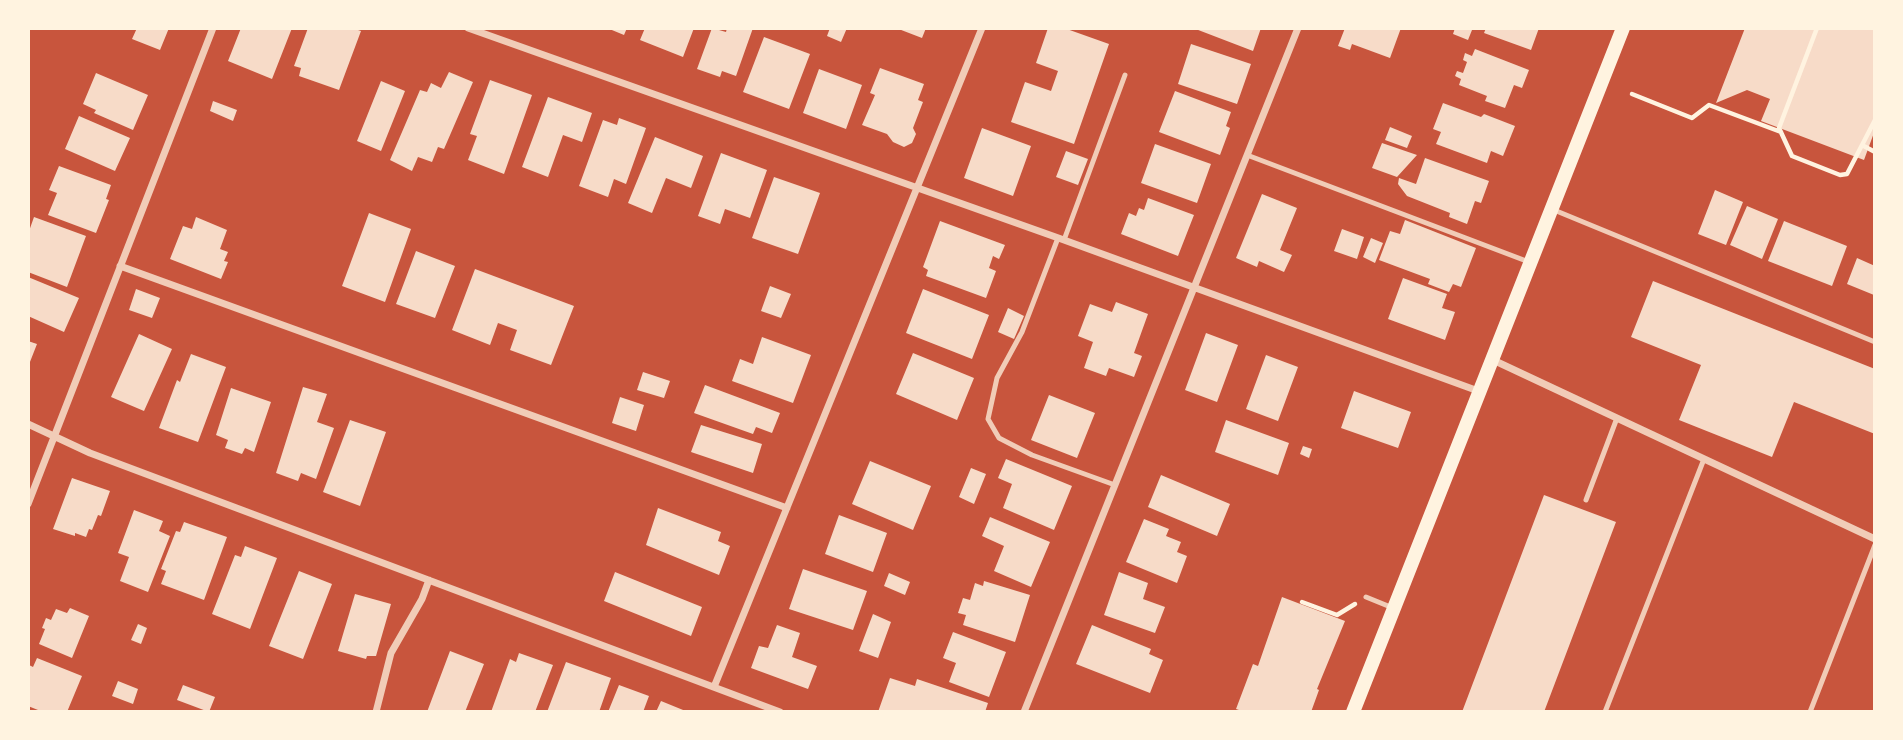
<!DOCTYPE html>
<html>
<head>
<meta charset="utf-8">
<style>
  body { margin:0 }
  #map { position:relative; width:1903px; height:740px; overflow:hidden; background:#c8553d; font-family:Rubik,sans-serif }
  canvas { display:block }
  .frame { position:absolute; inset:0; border:30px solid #fff3e0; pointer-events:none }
</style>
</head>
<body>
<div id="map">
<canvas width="1903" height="740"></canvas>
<div class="frame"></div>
</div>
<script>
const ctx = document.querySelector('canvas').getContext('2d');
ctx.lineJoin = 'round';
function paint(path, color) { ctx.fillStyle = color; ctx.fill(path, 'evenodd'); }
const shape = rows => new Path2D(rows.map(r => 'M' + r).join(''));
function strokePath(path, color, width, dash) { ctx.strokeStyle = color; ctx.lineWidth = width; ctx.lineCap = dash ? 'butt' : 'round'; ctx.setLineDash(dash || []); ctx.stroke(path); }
const building = shape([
  [137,28,169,28,160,50,132,39],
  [241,28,292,28,272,79,228,61],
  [308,28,352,28,361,31,339,90,299,76,301,68,294,66],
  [607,28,627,28,624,35],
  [645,28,694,28,683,57,640,40],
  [712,28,726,32,727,28,753,28,736,76,722,71,720,77,697,69],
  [830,28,847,28,841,42,827,36],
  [896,28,926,28,922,38],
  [1048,28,1064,28,1109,44,1074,144,1011,122,1025,82,1051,91,1058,71,1036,63],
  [1193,28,1261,28,1253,51],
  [1345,28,1401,28,1390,58,1352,44,1350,50,1338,46],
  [1455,28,1472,30,1468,40,1453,34],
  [1486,28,1539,28,1531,50,1484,33],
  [1745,28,1875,28,1875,130,1864,160,1761,121,1770,99,1747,90,1716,103],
  [764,37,810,54,789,109,743,92],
  [1191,44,1251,64,1237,104,1178,84],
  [1475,49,1529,70,1522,88,1514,85,1505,108,1485,101,1487,96,1459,85,1461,79,1455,76,1457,71,1463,73,1467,62,1463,60,1465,53,1472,56],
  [880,68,924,84,918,100,923,102,913,128,916,134,912,143,904,147,893,142,887,134,862,125,875,95,870,93],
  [819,69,862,85,846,129,803,113],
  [449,72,473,82,444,149,438,147,432,162,418,157,412,171,390,160,420,90,427,92,431,83,441,88],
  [96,73,148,95,133,130,94,113,96,110,83,104],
  [490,80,532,95,504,174,468,160,477,136,470,134],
  [381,81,405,91,381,151,357,141],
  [1175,91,1231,112,1226,126,1230,128,1220,155,1159,132],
  [548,97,592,113,582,142,563,135,548,177,522,167],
  [213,101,237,110,233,121,210,111],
  [1443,103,1481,117,1484,114,1515,126,1503,156,1491,151,1487,163,1436,144,1441,132,1433,129],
  [79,116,130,138,115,171,65,149],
  [619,118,646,128,626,184,614,179,608,197,579,186,603,120,617,125],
  [1390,127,1412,136,1407,148,1385,140],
  [982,128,1031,146,1013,196,964,178],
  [655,137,703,156,691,188,666,178,652,213,628,203],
  [1382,143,1417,155,1397,177,1372,168],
  [1155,144,1211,164,1197,203,1141,183],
  [1066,151,1088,159,1078,185,1056,177],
  [721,153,767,170,750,218,725,209,720,224,698,216],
  [1425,158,1489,181,1481,203,1475,201,1467,224,1449,217,1450,213,1407,196,1398,184,1399,178,1416,184],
  [59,166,111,185,106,199,109,200,96,233,48,215,57,193,49,190],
  [774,177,820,193,798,254,752,238],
  [1715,190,1743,202,1726,245,1698,234],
  [1262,194,1297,208,1280,250,1292,255,1284,272,1259,261,1257,267,1236,258],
  [1148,198,1194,215,1178,256,1121,234,1129,213,1136,216,1139,208,1144,210],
  [1747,206,1778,219,1762,259,1730,245],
  [369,213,411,229,385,302,342,286],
  [34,217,86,236,67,287,28,272,28,234],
  [196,217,227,230,220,249,228,252,224,261,228,262,221,279,170,259,183,226,192,229],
  [1405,220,1476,248,1461,287,1453,284,1449,292,1428,284,1430,279,1379,260,1390,231,1400,234],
  [940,221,1005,245,999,259,993,256,989,268,996,271,986,298,926,276,928,270,923,267],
  [1784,221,1847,246,1832,286,1768,261],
  [1342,229,1364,237,1357,259,1334,251],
  [1371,238,1383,243,1375,263,1363,257],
  [416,251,455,266,435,318,396,304],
  [1857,258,1875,266,1874,295,1847,284],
  [475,269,574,306,551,365,510,350,517,330,498,323,490,345,452,330],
  [28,277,79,298,64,332,28,316],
  [1403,278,1447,294,1442,308,1455,312,1445,340,1388,319],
  [1653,281,1875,369,1875,434,1794,402,1772,457,1679,420,1701,365,1631,337],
  [770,286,791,294,781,318,761,311],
  [136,289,160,298,152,318,129,310],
  [923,289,989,315,972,359,906,333],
  [1116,302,1148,314,1134,353,1142,356,1134,377,1109,368,1106,376,1084,368,1093,342,1078,336,1090,304,1112,312],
  [1008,308,1024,316,1014,339,998,332],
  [1206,333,1238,345,1217,402,1185,390],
  [139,334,172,349,144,411,111,397],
  [762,337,811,355,793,403,732,381,740,359,753,364],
  [28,341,37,344,28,367],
  [913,353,974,378,957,420,896,394],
  [191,354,226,367,198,442,159,428,177,380,180,382],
  [1266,355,1298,367,1278,421,1246,409],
  [643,372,670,381,664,398,637,390],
  [705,385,780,413,772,433,756,427,753,434,694,413],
  [303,387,327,394,317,422,334,428,316,479,301,473,298,481,276,473],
  [231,388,271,402,254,452,245,448,242,454,225,448,228,440,216,435],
  [1354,391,1411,412,1398,448,1341,428],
  [1049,395,1095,413,1077,458,1031,440],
  [620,397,644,405,636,431,612,423],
  [350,420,386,432,360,506,323,492],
  [1226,420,1289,443,1278,475,1215,452],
  [701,425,762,444,753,473,691,452],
  [1303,446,1312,449,1309,458,1300,454],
  [1006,459,1072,486,1054,530,1003,508,1012,484,998,478],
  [870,461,931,486,913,530,852,504],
  [971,468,986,474,974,504,959,497],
  [1161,475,1230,504,1217,536,1148,507],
  [72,478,110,491,101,516,98,515,92,530,89,529,86,537,75,533,75,536,53,529],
  [1544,495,1616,522,1544,712,1462,712],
  [658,508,721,532,718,541,730,546,719,575,646,545],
  [134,510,163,521,159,531,170,536,148,592,120,581,129,557,118,553],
  [839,515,887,533,873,572,825,554],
  [990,517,1050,542,1031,587,994,571,1004,546,982,536],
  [1144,519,1169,529,1166,536,1181,542,1177,552,1187,556,1177,583,1126,562],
  [184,522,227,537,204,600,161,584,166,571,161,569,176,531,180,532],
  [245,546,277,558,250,629,212,614,235,555,241,557],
  [803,569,867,591,853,630,789,609],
  [299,571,332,584,303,659,269,646],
  [615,572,702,607,691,636,604,601],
  [1119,572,1148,583,1143,599,1165,607,1155,633,1104,615],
  [889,573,910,582,905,595,884,586],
  [984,581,1030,595,1015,642,963,625,966,615,958,613,963,598,970,600,975,583,983,586],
  [355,594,391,604,376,656,367,656,366,659,338,651],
  [1282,597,1345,621,1317,689,1319,690,1311,712,1245,712,1236,709,1253,664,1258,666],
  [70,608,89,616,72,658,39,644,45,629,42,628,46,618,51,620,56,609,67,613],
  [873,614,891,622,878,658,859,651],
  [138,624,147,628,141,644,131,640],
  [777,625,800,633,792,657,817,666,808,689,751,668,759,646,768,648],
  [1092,625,1151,649,1149,654,1163,660,1150,693,1076,664],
  [953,632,1006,652,989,697,949,682,956,663,943,658],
  [450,651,484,664,465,712,427,712],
  [519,653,553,665,535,712,491,712,510,659,516,662],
  [37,658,82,676,67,712,43,712,28,706,28,667,29,665,33,667],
  [566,662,611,678,599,712,547,712],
  [890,678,915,686,917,679,988,703,985,712,878,712],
  [118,681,138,689,133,704,112,696],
  [183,685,215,697,209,712,177,700],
  [619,685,649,696,643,712,608,712],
  [661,701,688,712,656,712]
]);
const path = shape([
  [1817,28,1779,128,1792,156,1840,175,1847,174,1875,120],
  [1632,94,1692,118,1709,105,1781,132],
  [1862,145,1875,152],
  [1302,602,1337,615,1355,604]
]);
const service = shape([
  [1247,155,1529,262],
  [1554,210,1875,342],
  [1058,238,1022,332,997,378,988,419,999,438,1032,455,1115,485],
  [1064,240,1125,75],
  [1586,500,1617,418],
  [1366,597,1393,608],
  [1605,712,1704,459],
  [1810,712,1875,545]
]);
const minor = shape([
  [468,28,1064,240,1481,392],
  [120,266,787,508],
  [1493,360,1875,539],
  [28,424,90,453,780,712],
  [28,504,213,28],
  [714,687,982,28],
  [376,712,391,653,422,599,429,580],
  [1024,712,1298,28]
]);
const secondary = shape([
  [1353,712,1623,28]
]);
paint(building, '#f7dbc8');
strokePath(path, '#fff3e0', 4.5);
strokePath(service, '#f1ccb7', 5);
strokePath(minor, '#f1ccb7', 7);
strokePath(secondary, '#fff3e0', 14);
</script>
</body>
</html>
